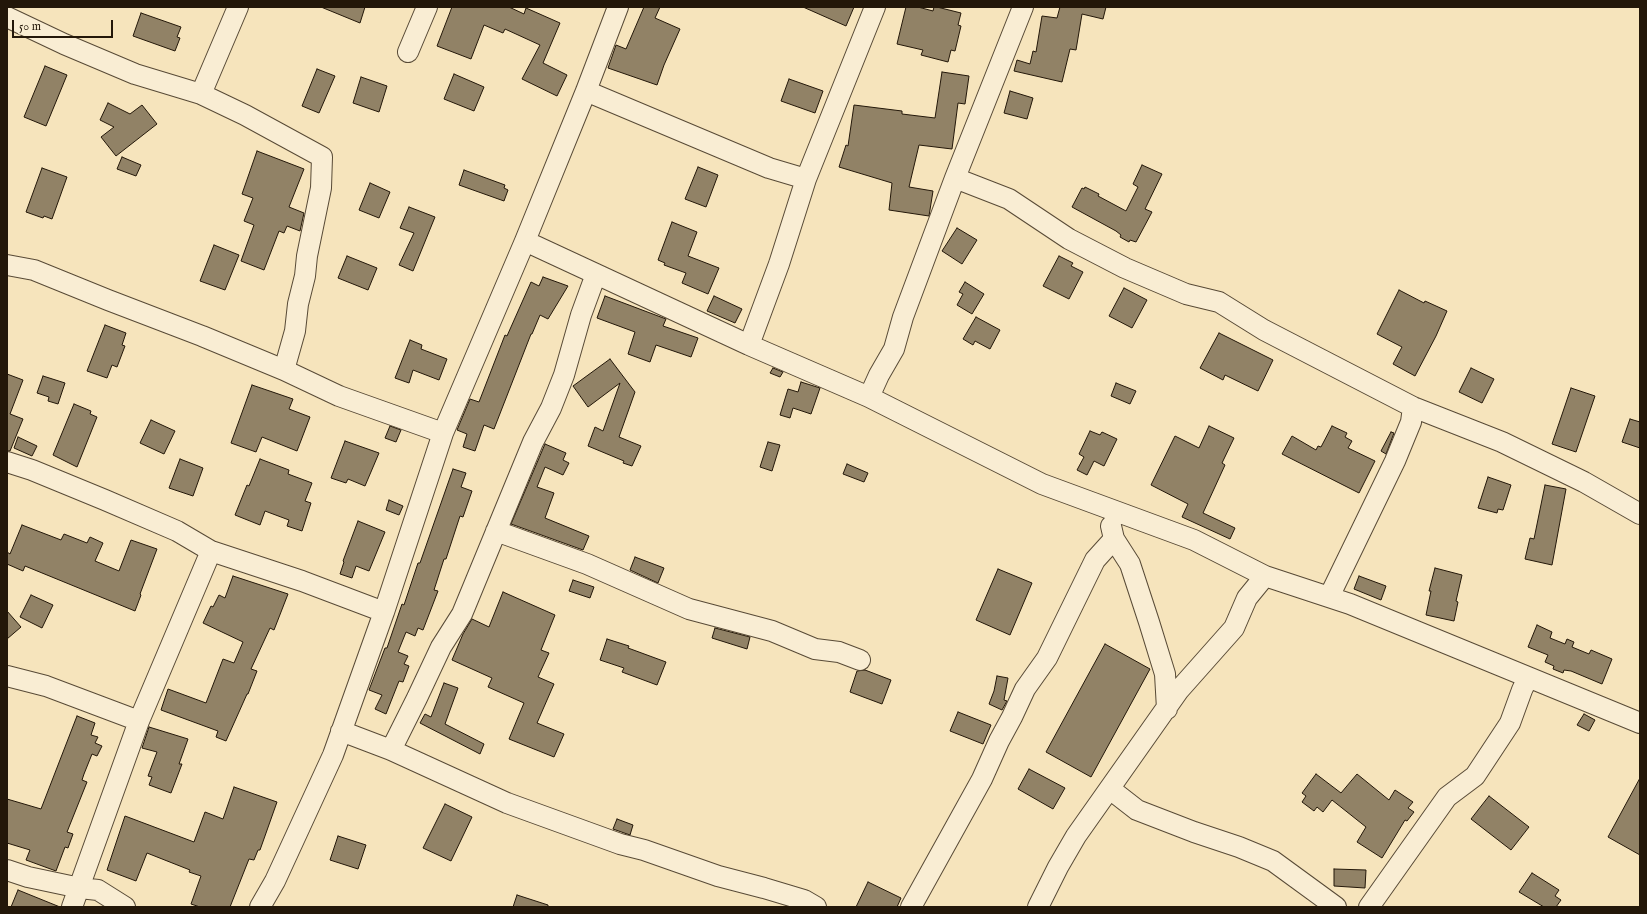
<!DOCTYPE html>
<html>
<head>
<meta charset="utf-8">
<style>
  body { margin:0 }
  #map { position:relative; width:1647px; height:914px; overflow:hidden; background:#f6e4bc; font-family:"IM FELL English",serif }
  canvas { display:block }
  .frame { position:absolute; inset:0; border:8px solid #231709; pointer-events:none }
  .scale { position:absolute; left:12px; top:20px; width:101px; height:18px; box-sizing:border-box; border:2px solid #231709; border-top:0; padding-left:5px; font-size:12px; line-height:14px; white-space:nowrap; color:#231709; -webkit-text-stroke:3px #f9edd3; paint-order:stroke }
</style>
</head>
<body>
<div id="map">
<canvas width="1647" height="914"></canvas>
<div class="frame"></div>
<div class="scale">50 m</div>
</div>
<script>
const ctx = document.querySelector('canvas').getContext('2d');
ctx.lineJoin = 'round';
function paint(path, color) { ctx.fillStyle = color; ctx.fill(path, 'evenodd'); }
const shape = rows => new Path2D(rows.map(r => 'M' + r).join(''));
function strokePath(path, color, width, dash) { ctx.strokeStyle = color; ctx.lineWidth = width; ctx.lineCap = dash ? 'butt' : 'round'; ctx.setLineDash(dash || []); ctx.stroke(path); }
const building = shape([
  [321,7,365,7,360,23,321,7],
  [452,7,509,7,524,14,526,8,560,23,543,63,567,75,557,96,522,79,540,45,505,29,503,33,484,25,471,59,437,46,452,7],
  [644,7,660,7,655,18,680,29,664,65,657,85,608,68,616,45,626,49,644,7],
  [803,7,854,7,846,26,803,7],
  [906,7,918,7,933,11,934,7,937,7,961,13,958,25,961,26,955,51,951,50,948,62,921,55,923,50,897,44,906,7],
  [1060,7,1106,7,1103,19,1082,14,1076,50,1070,49,1062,82,1014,71,1017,60,1030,64,1033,51,1036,52,1042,16,1057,18,1060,7],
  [141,13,181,27,177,37,180,38,175,51,133,36,141,13],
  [45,66,67,75,46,126,24,117,45,66],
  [317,69,335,76,319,113,302,106,317,69],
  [942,72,969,76,965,104,958,103,952,149,919,145,909,187,933,191,929,216,889,210,892,183,839,167,846,145,848,146,854,105,902,111,902,114,935,118,942,72],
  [454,74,484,87,474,111,444,99,454,74],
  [361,77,387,86,379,112,353,103,361,77],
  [789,79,823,91,815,113,781,101,789,79],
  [1010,91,1033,98,1027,119,1004,113,1010,91],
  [108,103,130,114,142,105,157,124,116,156,101,137,114,127,100,120,108,103],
  [257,151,304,169,289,207,304,213,300,231,287,226,284,233,279,231,264,270,241,261,254,225,244,221,253,198,242,194,257,151],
  [122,157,141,165,136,176,117,169,122,157],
  [1142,165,1162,174,1145,209,1152,212,1136,242,1130,240,1129,242,1120,237,1121,235,1116,231,1072,207,1082,188,1084,189,1085,187,1099,194,1098,196,1126,211,1138,187,1133,184,1142,165],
  [698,167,718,175,706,207,685,199,698,167],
  [42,168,67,177,52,219,44,216,43,218,26,212,42,168],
  [464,170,505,185,504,188,508,190,504,201,459,185,464,170],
  [370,183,390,192,379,218,359,210,370,183],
  [409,207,435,217,413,271,399,265,414,233,400,228,409,207],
  [672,222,697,232,688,256,719,268,708,294,682,283,686,273,664,265,665,263,658,260,672,222],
  [957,228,977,240,962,264,942,251,957,228],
  [214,245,239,255,225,290,200,281,214,245],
  [347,256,377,268,368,290,338,278,347,256],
  [1059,256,1073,263,1071,266,1083,272,1069,299,1043,286,1059,256],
  [543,277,568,286,548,319,540,315,532,334,531,334,494,429,484,425,475,451,463,447,467,434,457,430,470,399,479,402,505,335,507,336,531,282,539,286,543,277],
  [965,282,984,294,972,314,957,305,963,294,959,292,965,282],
  [1124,288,1147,300,1132,328,1109,316,1124,288],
  [1399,290,1424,303,1425,301,1447,311,1436,336,1415,376,1393,364,1402,347,1377,334,1399,290],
  [605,296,666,319,663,326,698,338,691,357,656,345,650,362,628,354,635,332,597,318,605,296],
  [714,296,742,309,735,323,707,311,714,296],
  [976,317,1000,330,990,349,975,341,973,345,963,339,976,317],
  [105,325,126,333,122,345,125,346,117,367,112,365,107,378,87,371,105,325],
  [1219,333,1273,360,1258,391,1225,375,1223,380,1200,368,1219,333],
  [410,340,422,345,421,349,447,359,439,380,413,370,409,383,395,378,410,340],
  [610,359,635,392,619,437,641,446,632,466,623,463,624,461,588,446,595,427,603,431,620,383,588,407,573,386,610,359],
  [773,368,783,372,780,377,770,373,773,368],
  [1471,368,1494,379,1482,403,1459,392,1471,368],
  [7,374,23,380,10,414,23,419,10,451,7,451,7,374],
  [43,376,65,383,58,404,48,401,49,397,37,393,43,376],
  [801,382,820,388,811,414,793,408,790,418,780,415,788,389,798,392,801,382],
  [1116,383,1136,391,1130,404,1111,396,1116,383],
  [252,385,293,399,289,409,310,417,297,451,262,437,256,452,231,443,252,385],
  [1571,388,1595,396,1576,452,1552,444,1571,388],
  [74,404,91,411,90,414,97,417,77,467,53,455,74,404],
  [1630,419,1640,422,1640,448,1622,442,1630,419],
  [151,420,175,431,164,454,140,443,151,420],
  [390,426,401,430,396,442,385,438,390,426],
  [1209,426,1234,438,1222,463,1225,465,1203,513,1235,528,1230,539,1182,517,1188,504,1151,485,1175,436,1199,448,1209,426],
  [1332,426,1347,433,1345,437,1352,441,1348,448,1375,461,1359,493,1282,454,1292,436,1316,450,1318,446,1321,447,1332,426],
  [1090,431,1100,435,1102,432,1117,439,1104,466,1094,461,1087,475,1077,470,1084,457,1079,454,1090,431],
  [1391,432,1394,433,1386,454,1381,451,1391,432],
  [18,437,37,446,32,456,14,448,18,437],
  [345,441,379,453,365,486,348,479,346,483,331,478,345,441],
  [768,442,780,445,772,471,760,467,768,442],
  [545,444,566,453,563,460,569,463,563,475,545,467,537,487,554,493,545,518,589,536,583,550,511,524,545,444],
  [180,459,203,468,193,496,169,488,180,459],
  [260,459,289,470,288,474,312,483,305,501,311,503,302,531,287,526,289,520,265,511,260,525,235,515,247,485,249,486,260,459],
  [847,464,868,473,864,482,843,474,847,464],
  [453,469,466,473,461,487,472,491,463,517,460,516,446,559,444,559,434,590,438,591,423,630,418,628,415,636,406,632,398,652,408,656,404,664,409,666,403,682,399,681,386,714,375,709,382,695,369,690,385,648,387,648,402,604,404,605,418,563,420,563,453,469],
  [1488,477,1511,485,1503,510,1498,509,1497,513,1478,508,1488,477],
  [1545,485,1566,489,1552,565,1525,559,1530,538,1534,539,1545,485],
  [389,500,403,506,399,515,386,510,389,500],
  [358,521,385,532,369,571,356,566,352,578,340,574,344,562,343,561,358,521],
  [22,525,61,540,64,534,87,543,90,537,103,543,95,561,119,571,131,540,157,549,140,594,141,595,135,611,25,566,23,571,7,564,7,552,10,554,22,525],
  [635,557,664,568,658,583,630,570,635,557],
  [1435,568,1462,575,1456,601,1458,602,1454,621,1426,615,1431,591,1429,591,1435,568],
  [998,569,1032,583,1010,635,976,620,998,569],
  [233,576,288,594,274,630,270,628,251,669,257,671,248,694,247,694,226,741,216,737,218,731,161,710,168,689,206,703,223,659,234,663,243,642,203,623,211,606,213,607,219,595,225,598,233,576],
  [1359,576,1386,586,1381,600,1354,589,1359,576],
  [573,580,594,587,590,598,569,591,573,580],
  [503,592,555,615,541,650,549,653,538,677,554,684,537,723,564,734,554,757,509,739,524,703,488,687,492,678,452,660,463,634,472,619,489,627,503,592],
  [31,595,53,605,42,628,20,617,31,595],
  [7,611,21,627,7,639,7,611],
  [1537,625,1552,632,1550,638,1565,644,1567,639,1574,642,1572,647,1589,654,1591,650,1612,659,1602,684,1571,671,1564,670,1563,673,1553,669,1554,666,1545,662,1548,655,1528,647,1537,625],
  [715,628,750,637,747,649,712,638,715,628],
  [607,639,629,646,628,648,666,662,657,685,622,672,624,668,600,660,607,639],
  [1105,644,1150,669,1091,777,1046,752,1105,644],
  [865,670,891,680,882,704,850,692,857,671,865,670],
  [997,676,1008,678,1004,700,1007,701,1002,710,989,704,994,691,997,676],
  [444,683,458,688,445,724,484,744,480,754,420,723,425,714,431,717,444,683],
  [958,712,991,725,983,744,950,731,958,712],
  [1584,714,1595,720,1589,731,1577,725,1584,714],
  [77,716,95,723,91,735,98,737,95,743,102,746,97,756,92,754,84,774,82,780,87,782,67,832,73,834,68,848,65,847,56,871,26,860,30,850,7,843,7,799,41,809,77,716],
  [149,727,188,739,179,764,182,764,171,793,149,785,152,777,148,776,157,752,142,748,149,727],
  [1029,769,1065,788,1053,809,1018,789,1029,769],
  [1316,774,1341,793,1357,774,1389,800,1395,790,1413,802,1408,808,1414,812,1407,821,1405,820,1382,858,1357,842,1366,827,1332,800,1323,812,1317,807,1314,811,1302,802,1306,796,1302,793,1316,774],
  [1640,778,1640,855,1608,837,1640,778],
  [234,787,277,802,260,850,258,850,254,860,249,859,230,907,200,907,191,904,201,876,189,872,190,870,147,853,136,881,107,870,125,816,194,842,205,812,223,819,234,787],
  [1489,796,1529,827,1511,850,1471,819,1489,796],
  [445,804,472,817,451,861,423,848,445,804],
  [617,819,633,825,630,835,613,829,617,819],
  [338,836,366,845,358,869,330,860,338,836],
  [1334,869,1366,870,1365,888,1334,886,1334,869],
  [1532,873,1559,890,1555,896,1561,900,1556,907,1544,907,1519,892,1532,873],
  [868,882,901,898,897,907,856,907,868,882],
  [18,890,60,907,11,907,18,890],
  [517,895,548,905,548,907,513,907,517,895]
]);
const minor = shape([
  [7,17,64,44,135,74,201,94,245,115,322,157,321,188,307,256,305,276,298,304,295,331,284,370],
  [408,52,427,7],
  [586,91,769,168,806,179],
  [201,94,238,7],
  [955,178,1009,199,1069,239,1125,268,1186,294,1219,302,1264,330,1413,407,1502,442,1584,482,1640,514],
  [525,241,749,345,869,397,1042,484,1194,540,1265,576,1350,604,1640,723],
  [7,265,34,270,108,300,202,336,284,370,339,396,443,433],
  [749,345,779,264,806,179,875,7],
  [869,397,879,375,894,349,903,317,955,178,1023,7],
  [7,462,32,470,105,500,177,531,211,551,302,581,384,612],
  [1111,526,1114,539,1130,564,1149,622,1165,674,1167,709],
  [496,531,587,564,689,609,772,631,815,649,839,652,860,660],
  [1329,597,1395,461,1411,422,1413,407],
  [7,676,46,686,139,721],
  [341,731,391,750,507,803,620,844,644,850,718,876,764,888,804,900,816,907],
  [391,750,417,698,441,647,462,614,533,442,551,408,564,375,581,315,596,274],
  [1110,789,1137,810,1194,832,1239,847,1273,861,1336,907],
  [7,870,28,877,80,888,98,890,125,907],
  [72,907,139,721,211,551],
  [260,907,275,881,333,755,384,612,443,433,525,241,586,91,618,7],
  [911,907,982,779,999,741,1012,717,1025,689,1047,658,1095,560,1114,539],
  [1038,907,1058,867,1076,836,1179,690,1234,628,1247,598,1265,576],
  [1369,907,1447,797,1475,776,1510,723,1522,690,1528,677]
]);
paint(building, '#918266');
strokePath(building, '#231709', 1);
strokePath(minor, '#584a36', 22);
strokePath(minor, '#f9edd3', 20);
</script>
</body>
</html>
